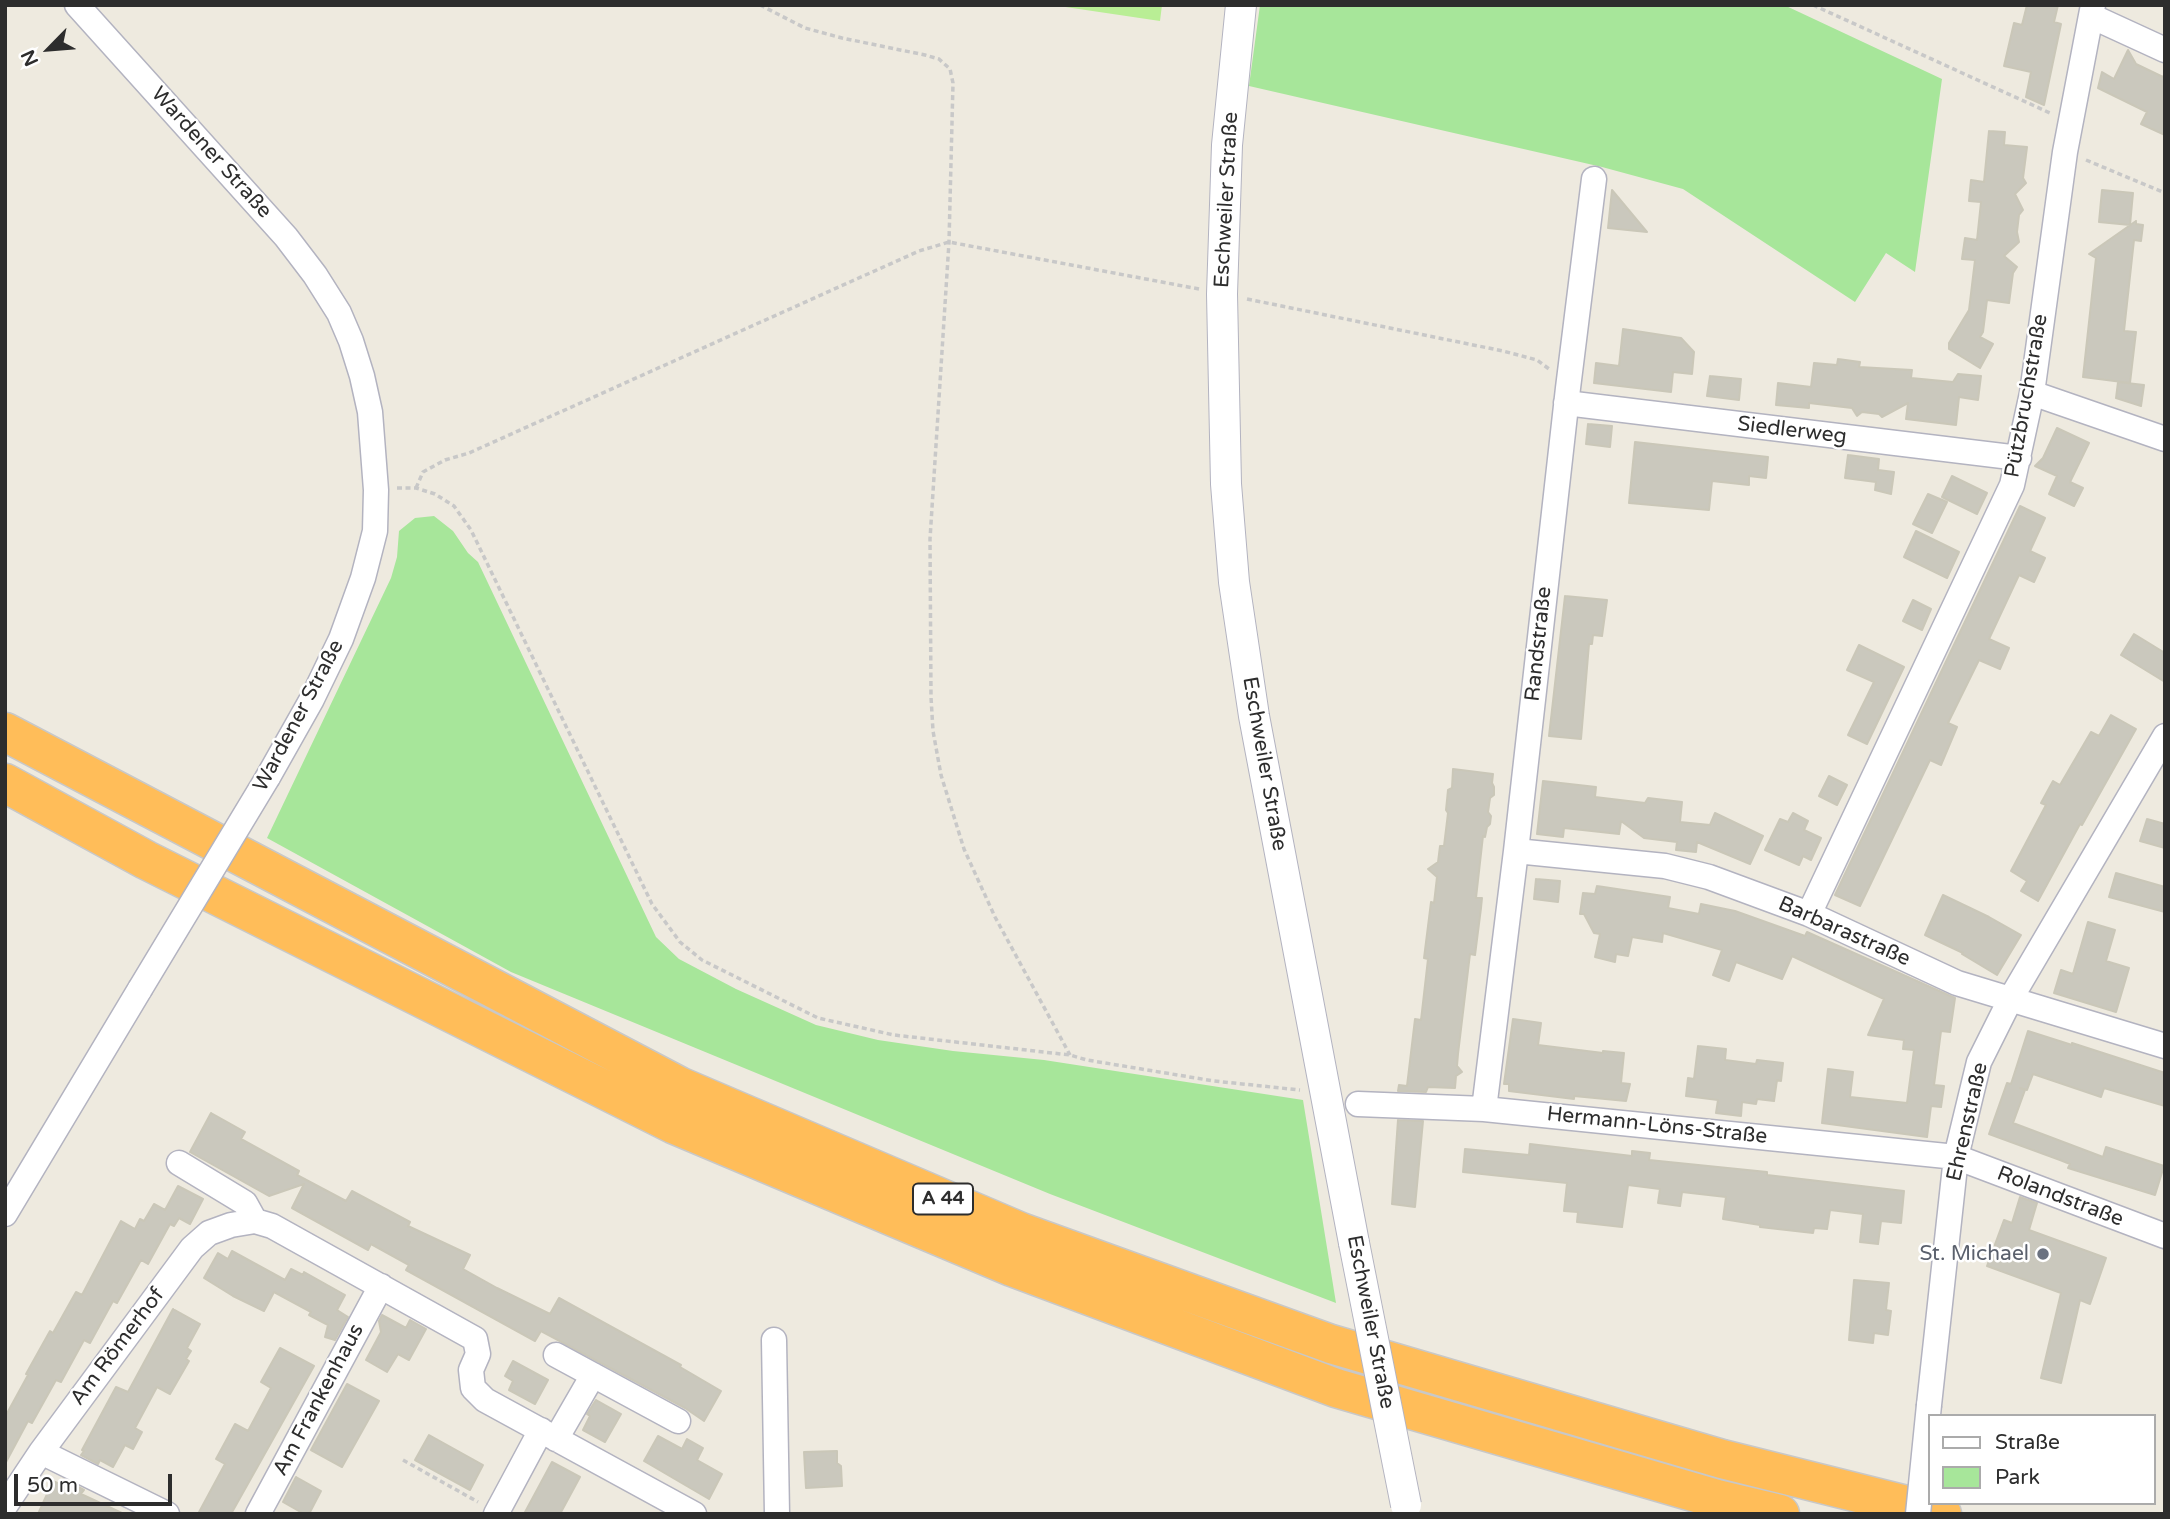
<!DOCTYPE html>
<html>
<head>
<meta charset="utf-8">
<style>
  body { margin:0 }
  #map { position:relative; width:2170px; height:1519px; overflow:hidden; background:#eeeadf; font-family:"Varela Round",sans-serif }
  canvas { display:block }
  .frame { position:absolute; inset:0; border:7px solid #2d2d2d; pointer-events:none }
  .legend { position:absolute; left:1928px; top:1414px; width:228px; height:91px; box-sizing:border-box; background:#fff; border:2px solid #ababab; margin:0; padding:9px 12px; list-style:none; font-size:21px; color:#2d2d2d }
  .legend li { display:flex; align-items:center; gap:14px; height:35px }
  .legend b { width:35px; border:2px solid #ababab }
  .north { position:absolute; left:14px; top:14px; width:70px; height:70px; -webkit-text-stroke:5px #fff; paint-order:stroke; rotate:245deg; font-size:19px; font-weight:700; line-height:28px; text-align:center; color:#2d2d2d }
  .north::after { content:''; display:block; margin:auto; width:24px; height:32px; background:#2d2d2d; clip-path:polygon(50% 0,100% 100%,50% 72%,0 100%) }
  .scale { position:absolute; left:14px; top:1474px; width:158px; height:32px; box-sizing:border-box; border:4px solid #2d2d2d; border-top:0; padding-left:9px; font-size:21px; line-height:24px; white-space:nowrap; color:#2d2d2d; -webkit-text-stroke:5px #fff; paint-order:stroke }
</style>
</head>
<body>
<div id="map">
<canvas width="2170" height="1519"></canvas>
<div class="frame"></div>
<ul class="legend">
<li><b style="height:9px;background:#fff"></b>Straße</li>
<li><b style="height:19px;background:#a7e69a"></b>Park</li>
</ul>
<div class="north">N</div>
<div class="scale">50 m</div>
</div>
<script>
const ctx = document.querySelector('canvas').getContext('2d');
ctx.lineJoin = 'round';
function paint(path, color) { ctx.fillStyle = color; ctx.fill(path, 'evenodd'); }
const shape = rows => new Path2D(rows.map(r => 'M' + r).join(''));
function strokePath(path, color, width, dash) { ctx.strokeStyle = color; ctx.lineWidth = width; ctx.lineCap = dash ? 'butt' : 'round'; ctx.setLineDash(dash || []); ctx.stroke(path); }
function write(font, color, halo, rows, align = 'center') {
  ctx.font = font + ' "Varela Round",sans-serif'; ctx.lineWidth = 5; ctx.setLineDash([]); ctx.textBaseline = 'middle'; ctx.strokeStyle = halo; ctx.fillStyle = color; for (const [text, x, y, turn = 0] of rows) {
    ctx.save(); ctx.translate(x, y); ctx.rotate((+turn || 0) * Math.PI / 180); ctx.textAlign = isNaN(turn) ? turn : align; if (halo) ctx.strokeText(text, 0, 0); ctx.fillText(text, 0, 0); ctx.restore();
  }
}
const green = shape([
  [1260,5,1784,5,1942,79,1915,272,1886,253,1855,302,1683,189,1602,167,1249,86],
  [434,516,453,531,468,553,478,562,656,937,679,959,736,989,816,1025,878,1040,953,1051,1044,1060,1303,1100,1336,1303,1050,1194,511,972,267,838,391,578,397,557,399,531,415,518]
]);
const pitch = shape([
  [1052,5,1162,5,1160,21]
]);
const building = shape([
  [2027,5,2058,5,2054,22,2061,24,2044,105,2026,97,2031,72,2004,66,2014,23,2022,25,2027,5],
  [2128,50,2136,64,2163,77,2165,74,2165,135,2141,124,2147,112,2098,88,2102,72,2114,79,2128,50],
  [1989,131,2005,132,2004,145,2027,147,2023,178,2026,183,2015,194,2023,210,2019,215,2017,232,2019,242,2004,256,2017,267,2013,273,2009,303,1987,300,1983,332,1980,337,1993,344,1980,368,1949,349,1949,343,1969,310,1975,260,1962,259,1965,238,1977,240,1981,202,1969,201,1970,190,1971,180,1984,182,1989,131],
  [1612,190,1647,232,1608,228,1612,190],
  [2102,190,2133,193,2130,225,2099,222,2102,190],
  [2136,221,2136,224,2143,225,2141,241,2134,240,2124,331,2136,332,2130,383,2083,377,2096,258,2089,254,2136,221],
  [1623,329,1681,338,1694,352,1692,374,1673,372,1671,392,1594,383,1596,363,1619,366,1623,329],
  [1838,359,1860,362,1859,367,1912,370,1911,378,1953,382,1958,374,1981,376,1978,400,1959,397,1956,425,1906,419,1908,403,1882,417,1879,414,1862,412,1857,416,1852,408,1809,403,1809,408,1776,405,1778,383,1811,387,1814,363,1837,365,1838,359],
  [1710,376,1741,379,1739,400,1707,396,1710,376],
  [2118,382,2144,385,2141,406,2116,398,2118,382],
  [1588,424,1612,426,1610,447,1586,444,1588,424],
  [2057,428,2089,443,2070,482,2083,488,2074,506,2049,494,2057,476,2035,466,2043,458,2057,428],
  [1635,442,1768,457,1766,478,1749,476,1749,485,1712,481,1709,510,1629,503,1635,442],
  [1848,455,1879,459,1878,470,1894,472,1891,494,1875,490,1876,482,1845,478,1848,455],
  [1952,476,1987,493,1977,514,1942,497,1952,476],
  [1928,494,1947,502,1932,533,1913,524,1928,494],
  [2020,506,2045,518,2030,551,2045,558,2034,582,2019,575,1989,639,2009,648,2000,669,1979,660,1948,723,1957,727,1941,765,1930,760,1860,906,1835,895,2020,506],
  [1916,531,1959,552,1947,578,1904,557,1916,531],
  [1565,596,1607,600,1602,636,1593,635,1592,644,1589,644,1581,739,1549,736,1565,596],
  [1913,600,1931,609,1922,630,1903,621,1913,600],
  [2134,634,2165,653,2165,682,2121,655,2134,634],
  [1859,645,1904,667,1867,744,1848,735,1874,682,1847,670,1859,645],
  [2111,715,2136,729,2082,825,2080,824,2038,901,2021,891,2027,881,2011,871,2046,805,2041,803,2053,781,2060,785,2091,732,2099,736,2111,715],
  [1453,769,1493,774,1492,783,1494,787,1494,795,1490,798,1488,812,1491,816,1490,824,1487,827,1485,837,1483,836,1476,898,1482,898,1481,908,1475,955,1470,954,1458,1054,1457,1066,1462,1072,1456,1076,1455,1088,1428,1087,1426,1092,1398,1091,1399,1085,1407,1086,1415,1019,1421,1020,1428,959,1424,958,1431,902,1434,903,1437,877,1428,869,1438,862,1440,846,1444,846,1448,813,1446,810,1448,790,1452,788,1453,769],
  [1829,776,1847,785,1837,805,1819,796,1829,776],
  [1543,781,1596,787,1595,797,1645,803,1648,798,1682,802,1680,822,1710,825,1715,813,1763,836,1750,864,1697,842,1696,852,1676,850,1677,842,1644,838,1621,821,1619,834,1564,828,1563,837,1537,834,1543,781],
  [1793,813,1808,821,1804,830,1821,838,1811,860,1803,856,1799,865,1765,850,1780,819,1788,822,1793,813],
  [2147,819,2165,824,2165,848,2140,841,2147,819],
  [2116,873,2165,887,2165,912,2109,897,2116,873],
  [1536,879,1560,881,1558,902,1534,899,1536,879],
  [1597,886,1670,897,1668,908,1699,914,1701,904,1735,911,1805,936,1807,932,1955,998,1950,1032,1941,1031,1934,1085,1944,1086,1941,1107,1931,1106,1927,1137,1822,1123,1828,1069,1853,1072,1850,1097,1907,1103,1914,1050,1903,1049,1904,1040,1868,1035,1884,999,1792,956,1782,979,1736,962,1729,981,1713,975,1722,950,1663,933,1662,942,1632,937,1628,956,1616,954,1615,962,1595,957,1600,934,1594,933,1584,914,1580,914,1583,893,1595,894,1597,886],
  [1943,895,1989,917,2021,935,1997,975,1962,954,1963,953,1925,935,1943,895],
  [2088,922,2115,930,2106,961,2129,968,2116,1012,2054,993,2061,970,2073,974,2088,922],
  [1513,1019,1541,1023,1538,1045,1603,1053,1603,1051,1624,1053,1621,1083,1630,1084,1626,1101,1574,1096,1574,1099,1509,1091,1509,1084,1504,1084,1513,1019],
  [2028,1031,2072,1045,2072,1043,2165,1073,2165,1106,2104,1088,2101,1097,2033,1074,2027,1090,2020,1088,2025,1090,2013,1123,2103,1157,2106,1147,2164,1166,2155,1195,2068,1168,2070,1164,2060,1160,1989,1134,2007,1083,2011,1084,2028,1031],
  [1698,1046,1726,1049,1725,1060,1756,1064,1757,1060,1783,1063,1781,1081,1777,1080,1774,1101,1757,1099,1756,1104,1742,1102,1741,1116,1716,1113,1718,1100,1686,1096,1688,1078,1694,1079,1698,1046],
  [211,1113,245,1132,241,1139,299,1171,297,1175,346,1201,352,1191,410,1222,408,1226,470,1255,463,1269,497,1288,550,1314,559,1298,681,1365,680,1367,721,1391,704,1421,685,1408,541,1331,535,1341,406,1270,409,1265,371,1244,368,1250,292,1208,304,1184,269,1196,190,1152,211,1113],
  [1398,1120,1423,1121,1415,1207,1392,1204,1398,1120],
  [1530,1144,1632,1156,1632,1151,1650,1153,1649,1160,1767,1172,1767,1175,1904,1191,1901,1223,1881,1221,1878,1244,1860,1242,1863,1214,1830,1210,1827,1229,1814,1228,1813,1233,1760,1227,1760,1225,1723,1219,1726,1197,1682,1192,1680,1206,1658,1203,1660,1189,1628,1185,1622,1227,1577,1222,1578,1212,1564,1211,1567,1183,1463,1172,1465,1149,1529,1155,1530,1144],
  [178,1186,203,1199,190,1224,179,1218,174,1226,170,1224,148,1264,141,1260,117,1303,113,1301,90,1343,84,1340,61,1382,56,1380,32,1423,28,1421,5,1464,5,1417,28,1375,26,1374,50,1331,53,1333,76,1292,82,1295,121,1221,135,1229,140,1219,144,1221,154,1204,165,1210,178,1186],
  [2020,1197,2037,1203,2029,1230,2106,1258,2090,1304,2080,1300,2061,1383,2041,1378,2061,1293,1987,1266,2004,1220,2012,1223,2020,1197],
  [232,1251,285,1280,291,1269,303,1275,304,1272,345,1295,337,1310,348,1317,335,1340,325,1337,328,1325,309,1315,311,1312,274,1292,264,1311,233,1296,204,1278,218,1253,228,1259,232,1251],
  [1854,1280,1889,1283,1886,1310,1891,1311,1888,1335,1874,1333,1873,1343,1849,1340,1854,1280],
  [173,1309,200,1324,187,1348,191,1351,186,1359,189,1361,170,1394,157,1387,135,1428,142,1432,133,1449,125,1445,113,1467,100,1460,98,1464,81,1455,84,1451,82,1450,116,1387,128,1392,173,1309],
  [382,1315,406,1328,410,1320,426,1329,409,1360,398,1354,387,1372,366,1360,381,1332,379,1321,382,1315],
  [280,1348,314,1366,231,1514,198,1514,225,1464,216,1459,235,1424,248,1431,271,1388,261,1382,280,1348],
  [513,1361,548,1380,535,1404,509,1390,513,1381,505,1376,513,1361],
  [347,1384,379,1401,342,1467,311,1450,347,1384],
  [596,1400,621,1414,605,1442,583,1430,590,1416,587,1414,596,1400],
  [429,1435,483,1465,470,1490,415,1460,429,1435],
  [658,1436,682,1449,687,1439,703,1448,697,1460,722,1474,709,1499,644,1461,658,1436],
  [837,1451,837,1463,841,1466,842,1486,806,1488,804,1452,837,1451],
  [552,1462,580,1477,560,1514,524,1514,552,1462],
  [296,1477,321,1491,309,1514,304,1514,283,1502,296,1477],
  [53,1481,64,1486,67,1481,84,1490,81,1494,124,1514,38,1514,53,1481]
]);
const path = shape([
  [760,5,805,28,842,38,925,55,939,59,950,69,953,83,949,242,930,539,931,697,933,731,941,775,964,849,995,917,1070,1055],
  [1813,5,2050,113],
  [2086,160,2165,193],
  [1247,299,1503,351,1537,360,1549,369],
  [397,488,416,488,435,494,454,506,471,530,652,904,680,942,702,960,818,1018,894,1035,1070,1055,1087,1060,1214,1081,1300,1090],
  [416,488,423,472,445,460,469,453,919,251,949,242,1199,289],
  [403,1460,478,1502]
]);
const minor = shape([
  [77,5,286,237,315,275,339,313,351,341,362,376,370,412,376,490,375,531,363,578,341,639,312,699,268,777],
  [2091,16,2165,50],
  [2032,393,2165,439],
  [1566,403,2019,458],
  [1516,851,1665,866,1709,877,1809,914,1957,983,2165,1046],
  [1809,914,2012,485,2032,393,2065,152,2093,5],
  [1358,1104,1484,1109,1956,1157,2165,1236],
  [1484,1109,1516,851,1568,388,1594,179],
  [179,1163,245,1203,255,1221],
  [5,1214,140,989],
  [774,1340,777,1514],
  [556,1355,678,1421],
  [1929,1405,1956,1157,1979,1062,2011,998,2165,736],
  [556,1439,593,1375],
  [41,1452,167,1514],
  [5,1506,41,1452,192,1248,209,1233,231,1225,255,1221,272,1226,475,1339,478,1354,471,1370,473,1388,485,1400,694,1514],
  [258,1514,381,1286],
  [496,1514,541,1430]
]);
const tertiary = shape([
  [1241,5,1227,145,1222,294,1226,484,1234,582,1254,716,1354,1243]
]);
const motorway = shape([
  [5,732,679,1086,1021,1232,1331,1344,1722,1459,1942,1514],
  [5,783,146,860,673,1124,1012,1267,1336,1388,1717,1499,1780,1514]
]);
const minorBridge = shape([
  [140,989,268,777],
  [1918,1514,1929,1405]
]);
const tertiaryBridge = shape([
  [1354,1243,1406,1505]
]);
const markers = [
  [2043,1254,7,"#6b7280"]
];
const shields = [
  [943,1199,60]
];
const shieldNames = [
  ["A 44",943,1199]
];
const streetNames = [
  ["Wardener Straße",211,153,48],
  ["Eschweiler Straße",1227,200,-87],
  ["Pützbruchstraße",2027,396,-80],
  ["Siedlerweg",1792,431,7],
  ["Randstraße",1539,644,-84],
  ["Wardener Straße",299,716,-62],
  ["Eschweiler Straße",1264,764,80],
  ["Barbarastraße",1844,932,24],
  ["Ehrenstraße",1968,1122,-77],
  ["Hermann-Löns-Straße",1657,1126,6],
  ["Rolandstraße",2060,1197,21],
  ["Eschweiler Straße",1370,1322,79],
  ["Am Römerhof",118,1347,-53],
  ["Am Frankenhaus",319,1400,-62]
];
const worshipNames = [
  ["St. Michael",2029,1254]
];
paint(green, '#a7e69a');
paint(pitch, '#b9ee95');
paint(building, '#cac8bd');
strokePath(building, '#cac7b8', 2);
strokePath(minor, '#b3b3c0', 27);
strokePath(tertiary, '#b3b3c0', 32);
strokePath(motorway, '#c8c8c8', 41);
strokePath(path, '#c8c8c8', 3.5, [5, 3.5]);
strokePath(minor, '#fff', 24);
strokePath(tertiary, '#fff', 30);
strokePath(motorway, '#ffbd59', 38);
strokePath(minorBridge, '#b3b3c0', 27, []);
strokePath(tertiaryBridge, '#b3b3c0', 32, []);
strokePath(minorBridge, '#fff', 24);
strokePath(tertiaryBridge, '#fff', 30);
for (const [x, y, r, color] of markers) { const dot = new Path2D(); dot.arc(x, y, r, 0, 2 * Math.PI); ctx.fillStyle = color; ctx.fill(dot); strokePath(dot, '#fff', 2.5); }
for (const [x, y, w] of shields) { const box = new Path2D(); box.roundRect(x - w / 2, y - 15.5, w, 31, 5); ctx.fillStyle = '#fff'; ctx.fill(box); strokePath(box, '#2d2d2d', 2); }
write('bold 19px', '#2d2d2d', null, shieldNames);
write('21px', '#2d2d2d', '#fff', streetNames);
write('21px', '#5b616d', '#fff', worshipNames, 'right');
</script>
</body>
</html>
